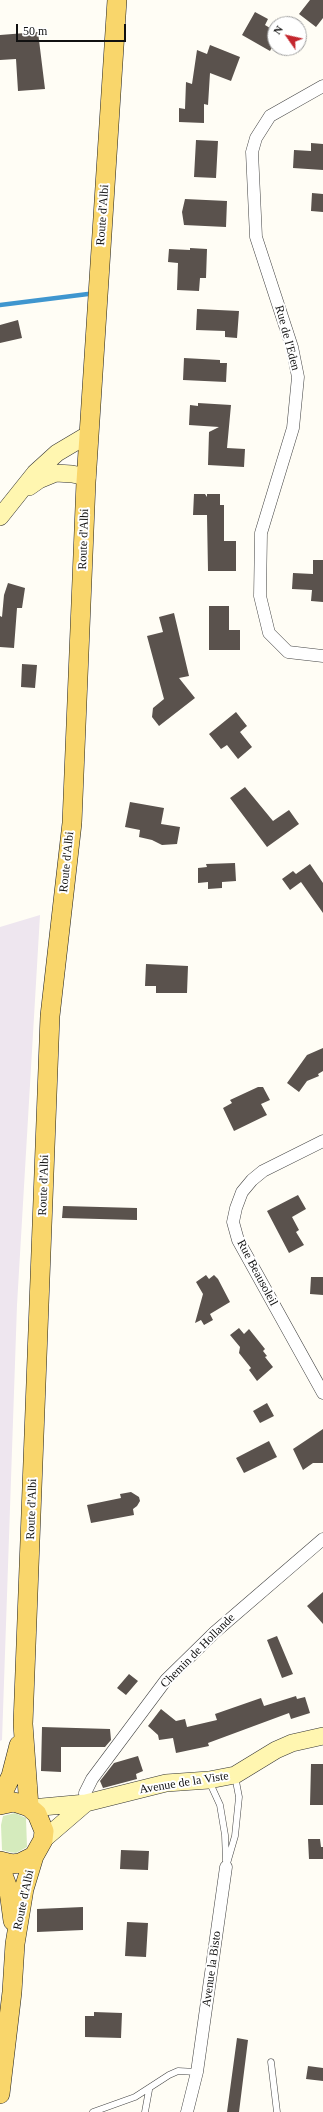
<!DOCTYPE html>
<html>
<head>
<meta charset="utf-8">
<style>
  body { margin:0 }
  #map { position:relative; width:323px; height:2112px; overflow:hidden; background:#fffdf5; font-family:"Times New Roman",serif }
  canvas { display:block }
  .north { position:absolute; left:267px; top:16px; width:40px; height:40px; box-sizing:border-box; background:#fff; border:1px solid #a0a0a0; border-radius:50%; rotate:304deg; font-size:11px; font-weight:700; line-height:16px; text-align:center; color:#111 }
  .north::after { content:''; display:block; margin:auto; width:14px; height:18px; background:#c4262e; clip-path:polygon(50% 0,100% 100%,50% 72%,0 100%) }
  .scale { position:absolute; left:16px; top:24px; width:110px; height:18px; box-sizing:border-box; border:2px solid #111; border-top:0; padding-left:5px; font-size:12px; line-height:14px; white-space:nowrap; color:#111; -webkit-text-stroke:3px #fff; paint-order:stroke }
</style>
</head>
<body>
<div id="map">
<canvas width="323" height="2112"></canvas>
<div class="north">N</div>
<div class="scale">50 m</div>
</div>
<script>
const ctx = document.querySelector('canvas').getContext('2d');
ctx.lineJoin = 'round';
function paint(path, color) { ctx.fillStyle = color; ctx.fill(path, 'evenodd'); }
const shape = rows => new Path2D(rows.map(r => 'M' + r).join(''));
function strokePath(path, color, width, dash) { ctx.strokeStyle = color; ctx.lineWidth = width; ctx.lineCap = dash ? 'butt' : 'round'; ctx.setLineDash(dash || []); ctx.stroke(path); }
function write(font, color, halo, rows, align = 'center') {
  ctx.font = font + ' "Times New Roman",serif'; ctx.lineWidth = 4; ctx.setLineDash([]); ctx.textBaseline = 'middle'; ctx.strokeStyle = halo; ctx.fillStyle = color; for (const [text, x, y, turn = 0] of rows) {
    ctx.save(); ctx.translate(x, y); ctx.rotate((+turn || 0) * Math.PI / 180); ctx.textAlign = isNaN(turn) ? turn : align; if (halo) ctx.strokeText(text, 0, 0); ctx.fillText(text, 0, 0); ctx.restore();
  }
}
const industrial = shape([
  [40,915,17,1305,2,1740,0,1741,0,927]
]);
const green = shape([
  [15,1813,26,1818,27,1847,16,1853,9,1852,2,1850,1,1825,3,1816]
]);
const stream = shape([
  [0,305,88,294]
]);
const building = shape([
  [310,0,323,0,323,18,316,27,299,14],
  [255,12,268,19,265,25,275,31,275,42,270,51,242,35],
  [38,32,45,89,18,91,16,59,0,60,0,35],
  [210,45,240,57,231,81,210,73,208,105,204,104,204,123,179,122,179,108,185,109,186,82,192,84,197,50,207,54],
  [196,140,218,141,216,178,194,177],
  [311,143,323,144,323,170,293,168,294,150,311,151],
  [312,193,323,194,323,212,311,211],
  [185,199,227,201,226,227,184,225,182,212],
  [190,248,207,249,206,278,200,278,199,291,177,290,178,263,168,262,169,249,190,250],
  [197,309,239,311,237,338,225,337,225,331,196,330],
  [18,320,22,338,0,343,0,325],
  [184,358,220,360,220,363,227,363,226,382,183,380],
  [198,403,231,405,227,448,245,449,244,467,208,465,209,432,219,427,189,425,190,405,198,406],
  [194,494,205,494,207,497,207,494,220,494,220,505,224,505,224,541,236,541,236,571,208,571,207,515,193,515],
  [313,560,323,560,323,602,311,601,312,590,292,589,293,573,313,574],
  [8,583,25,588,22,608,17,608,14,648,0,647,0,616,2,617,4,595],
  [209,606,229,606,229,630,240,630,240,650,209,650],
  [174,613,189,676,179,678,195,698,159,726,152,717,153,708,164,699,147,636,163,632,159,617],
  [22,664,37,665,35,688,21,687],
  [236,712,247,726,240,732,252,747,238,759,227,745,221,749,209,734],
  [245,787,273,821,289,810,299,824,267,847,230,798],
  [130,802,164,808,161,824,180,827,177,844,162,845,152,840,139,837,140,830,125,827],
  [235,863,236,881,222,882,222,888,208,889,208,882,198,883,198,868,207,867,206,864],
  [310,864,323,883,323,913,301,882,290,890,282,879,293,871,296,874],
  [146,964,188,966,187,993,156,993,156,986,145,986],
  [323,1048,323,1071,318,1074,319,1076,307,1081,299,1092,287,1083,307,1055],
  [258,1087,263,1087,270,1100,261,1104,267,1115,234,1131,223,1108,232,1103,230,1100],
  [298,1195,306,1209,292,1217,299,1230,296,1232,304,1245,289,1253,267,1211],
  [63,1206,137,1208,137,1220,62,1218],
  [206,1275,209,1279,214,1275,218,1279,230,1302,210,1314,213,1320,204,1325,201,1320,195,1323,203,1294,196,1282],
  [311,1277,323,1277,323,1295,310,1294],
  [239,1328,244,1334,249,1329,265,1349,263,1351,267,1356,265,1357,273,1367,257,1381,249,1370,251,1368,239,1353,240,1347,230,1335],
  [267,1403,274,1416,260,1423,253,1411],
  [323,1429,323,1463,313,1463,303,1470,293,1449],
  [269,1441,277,1457,244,1473,236,1458],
  [131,1492,139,1497,140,1501,137,1506,133,1509,134,1515,91,1523,87,1505,121,1498,120,1494],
  [323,1592,323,1624,307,1606],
  [277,1636,293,1674,282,1678,267,1640],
  [129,1674,138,1681,126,1695,117,1688],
  [296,1696,297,1699,305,1697,310,1713,291,1719,289,1713,208,1743,209,1746,176,1753,173,1738,159,1740,158,1735,148,1726,161,1709,176,1721,185,1719,187,1727,217,1720,215,1714,261,1698,264,1706],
  [42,1727,110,1729,111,1740,105,1747,61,1747,61,1772,41,1771],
  [138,1756,143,1771,136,1774,137,1779,103,1788,100,1781,114,1763],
  [311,1764,323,1764,323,1805,310,1805],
  [308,1839,320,1839,321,1847,323,1847,323,1859,309,1859],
  [121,1850,149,1851,148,1870,120,1869],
  [83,1907,83,1930,37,1932,37,1909],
  [127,1922,148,1923,146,1957,125,1956],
  [94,2012,122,2013,121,2038,85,2037,85,2016,94,2016],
  [237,2038,248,2040,239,2112,227,2112],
  [308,2066,323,2068,323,2081,306,2079]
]);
const lane = shape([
  [209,1781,220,1805,225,1835,226,1861],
  [226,1867,235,1836,239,1797,235,1776],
  [271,2062,277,2112],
  [93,2112,135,2097,169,2075,178,2071,197,2072],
  [145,2112,149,2090]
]);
const street = shape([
  [323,86,270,116,256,138,252,152,256,237,292,347,298,377,293,428,261,533,260,596,269,633,288,652,323,656],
  [323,1141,263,1171,252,1180,242,1192,236,1208,233,1222,238,1240,323,1393],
  [86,1803,85,1793,92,1779,166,1680,215,1632,323,1539],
  [187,2112,197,2072,226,1867]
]);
const secondary = shape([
  [29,487,39,480,56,473,72,474,87,477],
  [0,517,35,473,57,453,89,434],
  [31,1808,86,1803,166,1783,209,1780,235,1775,276,1750,292,1743,323,1736],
  [43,1840,86,1803]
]);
const primary = shape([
  [0,1799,11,1776,19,1745],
  [0,1805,14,1802,29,1807,37,1814,44,1831,43,1840,34,1856,20,1863,12,1864,0,1861],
  [29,1807,23,1724,50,1016,72,823,86,482,117,0],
  [0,1867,9,1891,13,1921],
  [0,2094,12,1992,15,1944,24,1889,34,1856]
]);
const streetNames = [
  ["Route d'Albi",103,215,-86],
  ["Rue de l'Eden",287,338,75],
  ["Route d'Albi",84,539,-88],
  ["Route d'Albi",67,862,-84],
  ["Route d'Albi",44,1185,-88],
  ["Rue Beausoleil",257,1273,62],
  ["Route d'Albi",32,1509,-88],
  ["Chemin de Hollande",198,1651,-45],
  ["Avenue de la Viste",184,1783,-9],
  ["Route d'Albi",24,1900,-78],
  ["Avenue la Bisto",212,1969,-82]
];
paint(industrial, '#eee6ef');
paint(green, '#d5ebbd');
strokePath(stream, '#3f96cf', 4.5);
paint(building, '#5a524d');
strokePath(lane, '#444', 7);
strokePath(street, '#444', 13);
strokePath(secondary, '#333', 18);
strokePath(primary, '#222', 20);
strokePath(lane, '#fff', 6);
strokePath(street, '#fff', 12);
strokePath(secondary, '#fff6b0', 17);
strokePath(primary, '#f9d66b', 19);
write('12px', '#111', '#fff', streetNames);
</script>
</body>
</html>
